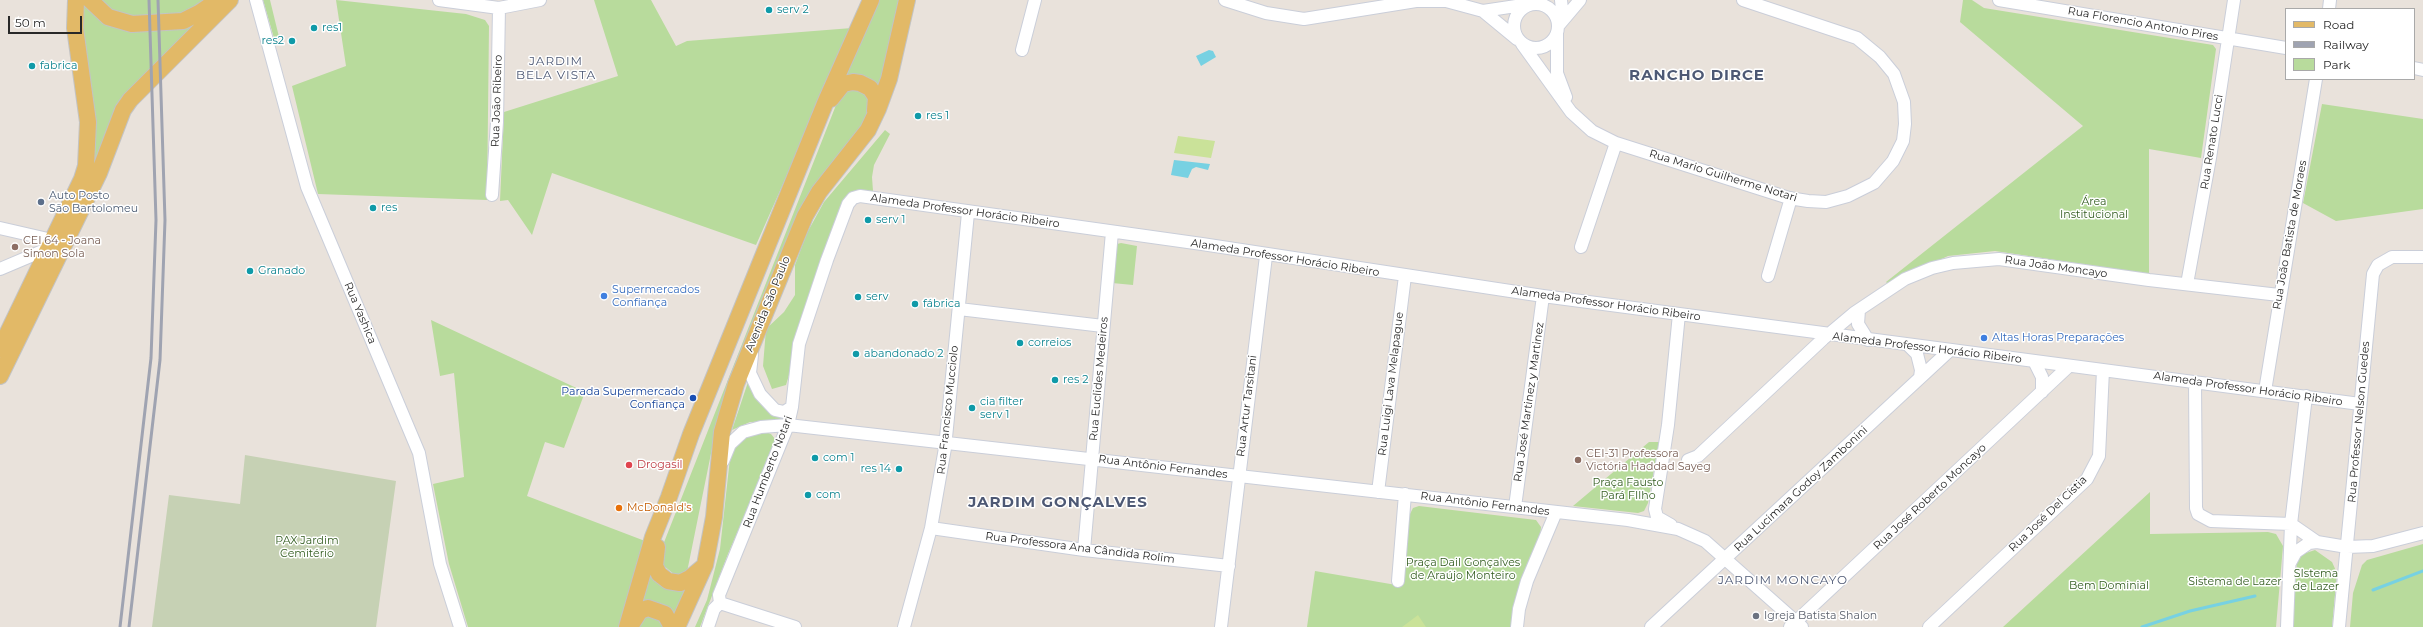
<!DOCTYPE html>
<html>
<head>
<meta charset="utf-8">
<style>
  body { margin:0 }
  #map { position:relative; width:2423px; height:627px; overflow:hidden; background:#e9e2db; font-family:Montserrat,sans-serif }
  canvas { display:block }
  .legend { position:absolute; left:2285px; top:8px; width:130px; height:72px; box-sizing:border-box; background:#fff; border:1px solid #a9a9a9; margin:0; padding:5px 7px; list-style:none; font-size:12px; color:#282828 }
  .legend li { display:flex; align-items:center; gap:8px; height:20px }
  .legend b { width:20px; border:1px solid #a9a9a9 }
  .scale { position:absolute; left:8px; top:16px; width:74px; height:18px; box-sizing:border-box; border:2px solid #282828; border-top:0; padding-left:5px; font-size:12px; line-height:14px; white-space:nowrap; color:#282828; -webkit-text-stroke:3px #fff; paint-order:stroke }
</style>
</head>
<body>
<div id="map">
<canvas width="2423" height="627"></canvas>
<ul class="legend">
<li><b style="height:5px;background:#e2b967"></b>Road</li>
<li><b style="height:5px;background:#9fa3b1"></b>Railway</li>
<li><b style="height:11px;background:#b8db9c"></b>Park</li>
</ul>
<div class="scale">50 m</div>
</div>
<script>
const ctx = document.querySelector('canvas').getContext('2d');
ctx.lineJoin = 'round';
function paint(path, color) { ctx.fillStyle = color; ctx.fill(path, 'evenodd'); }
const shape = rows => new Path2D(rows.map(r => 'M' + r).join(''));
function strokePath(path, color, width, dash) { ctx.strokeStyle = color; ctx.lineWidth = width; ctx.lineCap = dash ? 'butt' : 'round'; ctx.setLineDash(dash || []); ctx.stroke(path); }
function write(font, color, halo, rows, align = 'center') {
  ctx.font = font + ' Montserrat,sans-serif'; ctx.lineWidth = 3; ctx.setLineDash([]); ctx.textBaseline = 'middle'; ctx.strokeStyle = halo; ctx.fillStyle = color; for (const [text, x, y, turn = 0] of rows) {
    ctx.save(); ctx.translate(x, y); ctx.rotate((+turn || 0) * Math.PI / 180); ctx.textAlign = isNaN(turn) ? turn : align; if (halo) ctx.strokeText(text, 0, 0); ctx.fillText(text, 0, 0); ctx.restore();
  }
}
const green = shape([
  [83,0,112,26,123,30,168,30,194,23,186,36,154,71,94,170,82,40],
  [96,0,203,0,199,5,178,15,122,18],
  [263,0,270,0,279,37,274,38],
  [336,0,466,14,485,20,489,26,487,200,318,194,292,86,346,66],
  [594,0,651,0,676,46,687,41,852,28,756,245,552,173,532,235,508,200,500,201,504,112,618,76],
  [877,0,901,0,879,95,858,75,849,74,840,77],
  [1963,0,1972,0,1984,8,2213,45,2216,49,2201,158,2149,149,2149,274,1995,251,1948,256,1888,284,1886,282,2083,126,1960,22],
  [855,88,869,97,868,116,837,162,718,419,687,572,675,575,664,566,661,550,838,100,848,90],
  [2322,104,2423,119,2423,209,2336,221,2303,203],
  [885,130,890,134,874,165,872,177,873,191,856,190,849,196,838,217,795,335,792,365,786,385,772,389,763,366,766,329,784,312,795,295,795,265,807,233,824,202],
  [1121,243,1137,246,1133,285,1112,283,1117,244],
  [431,320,585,392,564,448,545,442,527,496,645,541,621,627,468,627,449,564,433,484,464,477,454,373,440,376],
  [748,382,766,407,784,421,750,422,732,430],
  [763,431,771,434,775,439,773,450,728,554,700,627,695,627,707,600,720,549,730,458,736,446,747,434],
  [1649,442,1659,442,1648,503,1644,511,1638,513,1573,506],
  [2150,492,2150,534,2268,532,2276,534,2283,546,2276,627,2003,627],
  [1419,506,1536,520,1541,527,1540,537,1511,627,1307,627,1315,571,1402,586,1409,516,1413,508],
  [2423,544,2423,627,2350,627,2353,593,2362,565,2367,560],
  [2315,550,2332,562,2337,573,2332,627,2292,627,2297,561,2303,554],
  [649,574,655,580,688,588,679,620,641,604],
  [649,616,655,616,663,627,637,627,644,618]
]);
const cemetery = shape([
  [245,455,396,481,376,627,152,627,169,495,240,504]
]);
const pitch = shape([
  [1178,136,1215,141,1211,158,1174,153],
  [1418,615,1426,627,1402,627]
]);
const water = shape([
  [1209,50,1213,51,1216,57,1201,66,1196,56],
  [1174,160,1210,164,1208,170,1196,167,1192,169,1188,178,1171,175]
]);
const stream = shape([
  [2373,590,2423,571],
  [2142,627,2190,611,2255,596]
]);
const minor = shape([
  [256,0,307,187,419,453,440,564,460,627],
  [439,0,499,8,540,0],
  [1225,0,1266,13,1304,19,1416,1,1446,1,1483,11,1529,4],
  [1561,0,1563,19],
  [1999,0,2286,48],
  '1514 26a22 22 0 1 1 44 0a22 22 0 1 1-44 0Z',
  [2329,9,2330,0],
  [1483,11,1517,39],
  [1558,26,1580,0],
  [1557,33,1557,73,1566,97],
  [1522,44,1571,112,1592,131,1616,143,1789,198,1808,201,1826,202,1848,196,1874,183,1893,161,1903,141,1905,124,1904,102,1894,74,1880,57,1857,38,1743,0],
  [1022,50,1035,0],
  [2414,68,2423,70],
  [492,195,497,122,499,8],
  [0,228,61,242],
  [1581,247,1616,143],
  [0,269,52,247],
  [1768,276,1791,198],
  [2187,284,2210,158,2234,0],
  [959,309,1103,326],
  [1859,310,1858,324,1868,340],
  [1908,345,1917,354,1921,370,1920,377],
  [752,355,750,373,760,394,775,410,784,412,792,407],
  [2034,361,2042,377,2042,392],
  [2195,382,2196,508,2198,514,2211,521,2291,524,2317,542],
  [2265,391,2316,79],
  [1688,460,1698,456,1823,339,1854,313,1905,279,1932,268,1953,263,1999,259,2149,280,2279,295],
  [723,461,730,444,743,432,761,427,788,425,1628,520,1678,529,1705,541,1802,627],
  [1378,492,1405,276],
  [1515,507,1543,296],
  [1671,525,1657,517,1655,509,1668,425,1679,314],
  [931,528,1084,550,1229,566],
  [1084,550,1112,232],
  [2290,563,2296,552,2309,543,2317,542,2347,547,2373,546,2423,533],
  [1398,581,1405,494],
  [720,603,719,595,788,425,792,407,799,344,827,260,848,204,853,198,860,196,1202,244,1543,296,2360,404],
  [720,603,795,627],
  [708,627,714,609,720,603],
  [904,627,931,528,945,448,968,213],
  [1221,627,1266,256],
  [1517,627,1519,609,1527,581,1556,512],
  [1651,627,1949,351],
  [1790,627,2069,366],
  [1929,627,2087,479,2099,456,2103,370],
  [2287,627,2291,524,2306,396],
  [2339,627,2373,274,2378,265,2392,257,2423,257]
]);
const major = shape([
  [90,0,108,17,132,24,183,21,199,13,218,0],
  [831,99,843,84,853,82,860,83,870,88,876,97,875,111],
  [0,349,82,179,86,166,88,122,75,28,76,0],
  [0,376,99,173,123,110,130,100,230,0],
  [657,547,655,566,659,574,668,581,680,583,690,578,702,568],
  [631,625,640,611,648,608,665,614,672,627],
  [627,627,653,537,669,497,691,434,826,101,871,0],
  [677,627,705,565,714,517,722,432,736,384,805,216,819,192,868,130,878,109,889,79,907,0]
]);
const rail = shape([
  [120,627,151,358,156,220,149,0],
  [129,627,160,360,165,220,158,0]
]);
const markers = [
  [769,10,4,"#0f9aa8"],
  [314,28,4,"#0f9aa8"],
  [292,41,4,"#0f9aa8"],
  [32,66,4,"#0f9aa8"],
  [918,116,4,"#0f9aa8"],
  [41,202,4,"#5c6f8a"],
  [373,208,4,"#0f9aa8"],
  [868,220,4,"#0f9aa8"],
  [15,247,4,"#8d6e63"],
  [250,271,4,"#0f9aa8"],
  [604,296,4,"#3f7fe0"],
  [858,297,4,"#0f9aa8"],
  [915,304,4,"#0f9aa8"],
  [1984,338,4,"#3f7fe0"],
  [1020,343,4,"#0f9aa8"],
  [856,354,4,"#0f9aa8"],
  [1055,380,4,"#0f9aa8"],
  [693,398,4,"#1a4fb4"],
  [972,408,4,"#0f9aa8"],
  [815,458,4,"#0f9aa8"],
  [1578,460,4,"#8d6e63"],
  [629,465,4,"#e0444e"],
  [899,469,4,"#0f9aa8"],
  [808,495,4,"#0f9aa8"],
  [619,508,4,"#e8710a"],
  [1756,616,4,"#6b7280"]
];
const cultureNames = [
  ["serv 2",777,10],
  ["res1",322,28],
  ["res2",284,41,"right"],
  ["fabrica",40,66],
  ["res 1",926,116],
  ["res",381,208],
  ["serv 1",876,220],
  ["Granado",258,271],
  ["serv",866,297],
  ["fábrica",923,304],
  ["correios",1028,343],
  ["abandonado 2",864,354],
  ["res 2",1063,380],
  ["cia filter",980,402],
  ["serv 1",980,415],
  ["com 1",823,458],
  ["res 14",891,469,"right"],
  ["com",816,495]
];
const streetNames = [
  ["Rua Florencio Antonio Pires",2143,24,10],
  ["Rua Joāo Ribeiro",497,101,-88],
  ["Rua Renato Lucci",2212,142,-81],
  ["Rua Mario Guilherme Notari",1723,176,17],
  ["Alameda Professor Horácio Ribeiro",965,211,8],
  ["Rua João Batista de Moraes",2290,235,-80],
  ["Alameda Professor Horácio Ribeiro",1285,258,9],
  ["Rua João Moncayo",2056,267,8],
  ["Avenida São Paulo",768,304,-68],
  ["Alameda Professor Horácio Ribeiro",1606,304,8],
  ["Rua Yashica",360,313,67],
  ["Alameda Professor Horácio Ribeiro",1927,348,7],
  ["Rua Euclides Medeiros",1099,379,-85],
  ["Rua Luigi Lava Melapague",1391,384,-83],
  ["Alameda Professor Horácio Ribeiro",2248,389,8],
  ["Rua José Martinez y Martinez",1529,402,-82],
  ["Rua Artur Tarsitani",1247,406,-83],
  ["Rua Francisco Mucciolo",948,410,-84],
  ["Rua Professor Nelson Guedes",2359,422,-85],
  ["Rua Antônio Fernandes",1163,467,7],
  ["Rua Humberto Notari",768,472,-69],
  ["Rua Lucimara Godoy Zambonini",1801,489,-43],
  ["Rua José Roberto Moncayo",1930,497,-43],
  ["Rua Antônio Fernandes",1485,504,7],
  ["Rua José Del Cístia",2048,514,-44],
  ["Rua Professora Ana Cândida Rolim",1080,548,7]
];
const serviceNames = [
  ["Auto Posto",49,196],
  ["São Bartolomeu",49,209]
];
const parkNames = [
  ["Área",2094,202],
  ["Institucional",2094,215],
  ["Praça Fausto",1628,483],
  ["Pará FIlho",1628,496],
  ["PAX Jardim",307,541],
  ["Cemitério",307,554],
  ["Praça Dail Gonçalves",1463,563],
  ["de Araújo Monteiro",1463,576],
  ["SIstema",2316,574],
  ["de Lazer",2316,587],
  ["Sistema de Lazer",2235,582],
  ["Bem Dominial",2109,586]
];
const educationNames = [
  ["CEI 64 - Joana",23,241],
  ["Simon Sola",23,254],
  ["CEI-31 Professora",1586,454],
  ["Victória Haddad Sayeg",1586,467]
];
const shopNames = [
  ["Supermercados",612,290],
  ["Confiança",612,303],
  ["Altas Horas Preparações",1992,338]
];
const transitNames = [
  ["Parada Supermercado",685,392],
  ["Confiança",685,405]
];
const healthNames = [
  ["Drogasil",637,465]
];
const foodNames = [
  ["McDonald's",627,508]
];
const worshipNames = [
  ["Igreja Batista Shalon",1764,616]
];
const neighbourhoodNames = [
  ["JARDIM",556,61],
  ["BELA VISTA",556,75],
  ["JARDIM MONCAYO",1783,580]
];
const districtNames = [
  ["RANCHO DIRCE",1697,76],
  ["JARDIM GONÇALVES",1058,503]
];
paint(green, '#b8db9c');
paint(cemetery, '#c6d1b4');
paint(pitch, '#cae299');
paint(water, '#77d1e2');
strokePath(stream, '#77d1e2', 3);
strokePath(minor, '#caced9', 14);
strokePath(major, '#c3c3c3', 18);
strokePath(minor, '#fff', 12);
strokePath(major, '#e2b967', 16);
strokePath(rail, '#9fa3b1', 3);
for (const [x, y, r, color] of markers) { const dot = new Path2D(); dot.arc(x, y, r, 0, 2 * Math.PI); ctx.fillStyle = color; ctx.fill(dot); strokePath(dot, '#fff', 1.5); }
write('11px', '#0d838f', '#fff', cultureNames, 'left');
write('11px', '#282828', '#fff', streetNames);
write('11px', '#4e5e75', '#fff', serviceNames, 'left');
write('11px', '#335d20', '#fff', parkNames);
write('11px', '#785e54', '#fff', educationNames, 'left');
write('11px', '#366cbe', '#fff', shopNames, 'left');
write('11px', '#164399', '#fff', transitNames, 'right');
write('11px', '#be3a42', '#fff', healthNames, 'left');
write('11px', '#c56008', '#fff', foodNames, 'left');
write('11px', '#5b616d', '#fff', worshipNames, 'left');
ctx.letterSpacing = '1px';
write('12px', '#4d5874', '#fff', neighbourhoodNames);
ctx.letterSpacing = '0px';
ctx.letterSpacing = '1px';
write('bold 15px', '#4d5874', '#fff', districtNames);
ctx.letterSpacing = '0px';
</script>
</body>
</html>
